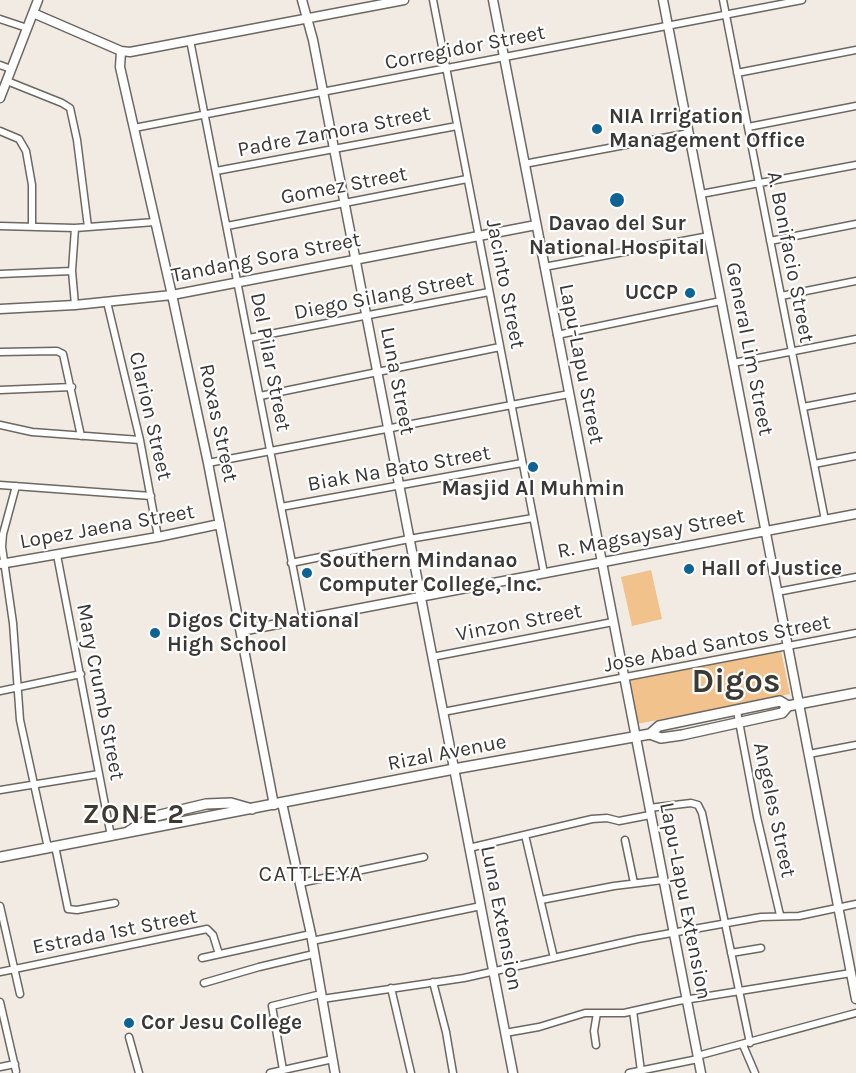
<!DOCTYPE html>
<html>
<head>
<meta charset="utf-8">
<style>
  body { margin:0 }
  canvas { display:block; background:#f1ebe4 }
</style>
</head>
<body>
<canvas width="856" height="1073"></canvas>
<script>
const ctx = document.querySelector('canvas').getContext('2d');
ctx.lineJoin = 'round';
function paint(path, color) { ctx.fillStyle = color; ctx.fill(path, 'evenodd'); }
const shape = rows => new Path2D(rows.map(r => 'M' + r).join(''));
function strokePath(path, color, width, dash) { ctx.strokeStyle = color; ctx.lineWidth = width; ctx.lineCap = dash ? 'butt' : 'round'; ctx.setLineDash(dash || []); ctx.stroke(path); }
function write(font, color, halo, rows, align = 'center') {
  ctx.font = font + ' Karla,sans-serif'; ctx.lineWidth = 4.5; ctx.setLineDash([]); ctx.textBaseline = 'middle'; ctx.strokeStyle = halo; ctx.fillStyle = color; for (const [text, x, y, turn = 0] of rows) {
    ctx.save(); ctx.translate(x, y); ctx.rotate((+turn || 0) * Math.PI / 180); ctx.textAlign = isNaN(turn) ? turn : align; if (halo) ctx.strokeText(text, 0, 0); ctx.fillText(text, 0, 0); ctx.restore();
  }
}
const green = shape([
  [651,570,662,619,632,626,621,577],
  [781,651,790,694,637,724,628,681]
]);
const street = shape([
  [433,0,544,573],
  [723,0,825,520],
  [0,19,27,28],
  [190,40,303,619],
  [0,65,11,69],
  [737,73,856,50],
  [7,81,62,103,70,108,77,140,88,227],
  [748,127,856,106],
  [134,128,802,0],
  [0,131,19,139,26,151,32,185,32,227],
  [524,164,689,133],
  [216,171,457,126],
  [701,194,856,165],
  [0,226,75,228,155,222],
  [227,226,467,179],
  [75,228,72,271,75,305],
  [770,241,856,224],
  [544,267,709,236],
  [0,274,72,271],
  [781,296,856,281],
  [107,302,140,440,158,537],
  [557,335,721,301],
  [249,338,489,292],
  [0,352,57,351,63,354,81,436],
  [733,363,856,339],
  [0,390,72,387],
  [260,396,500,347],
  [803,407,856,397],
  [0,425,32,432,140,440],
  [208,463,569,394],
  [814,464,856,456],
  [0,485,151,496],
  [16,486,3,534,2,547,13,623,20,720,48,848],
  [281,507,522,463],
  [57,555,111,836],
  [291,563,409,539,533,518],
  [777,592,856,577],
  [432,657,613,622],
  [0,691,81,674],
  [737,711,757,817,780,915],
  [443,712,856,633],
  [809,754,856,745],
  [0,790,99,774],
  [649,808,691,803,698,805,702,813,750,1043],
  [525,835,554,958],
  [625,840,634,883],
  [55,846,68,909,77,910,115,903],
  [469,848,592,819,607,818,619,821,650,815],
  [300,883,424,857],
  [541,900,614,886,663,880],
  [0,906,20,994],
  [312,941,481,906],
  [731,953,761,948],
  [202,958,311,934],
  [0,972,207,929,213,935,219,954],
  [433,982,446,1032,453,1073],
  [204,983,259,967,314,954],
  [391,988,411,1073],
  [322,999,464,978,638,939,761,917,799,916,856,904],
  [0,1002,16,1071],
  [633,1011,641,1071],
  [505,1033,539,1027,585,1013,624,1013,678,1001,851,973],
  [129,1037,139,1073],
  [596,1045,594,1031,597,1013],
  [743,1045,755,1073],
  [697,1056,856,1013],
  [0,1067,15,1064],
  [283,1070,272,1006,321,994],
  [270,1073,333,1059],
  [629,1073,698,1059]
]);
const secondary = shape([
  [302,0,313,40,513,1073],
  [493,0,701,1073],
  [663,0,856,999],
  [33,13,121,51,130,52,404,0],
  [121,51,120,67,172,295,208,463,274,805],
  [0,98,38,0],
  [0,309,75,305,172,295,536,225],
  [0,564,158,537,220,524],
  [241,631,856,514],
  [282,803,311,934,335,1073]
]);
const primary = shape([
  [650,734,661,738,682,735,782,713,788,706,856,693],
  [129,831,140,824,156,816,206,804,231,803,252,809],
  [0,857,454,769,650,734,659,726,780,701,788,706]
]);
const markers = [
  [597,129,6,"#0c6394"],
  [617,200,8,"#0c6394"],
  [690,293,6,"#0c6394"],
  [533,467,6,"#0c6394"],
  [689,569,6,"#0c6394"],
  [307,573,6,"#0c6394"],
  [155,633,6,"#0c6394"],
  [129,1023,6,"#0c6394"]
];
const streetNames = [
  ["Corregidor Street",465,48,-11],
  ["Padre Zamora Street",334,132,-11],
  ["Gomez Street",344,186,-11],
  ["A. Bonifacio Street",790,257,79],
  ["Tandang Sora Street",266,258,-11],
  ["Jacinto Street",505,284,79],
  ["Diego Silang Street",384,296,-11],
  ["General Lim Street",749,349,79],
  ["Del Pilar Street",270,362,79],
  ["Lapu-Lapu Street",581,364,79],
  ["Luna Street",397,381,79],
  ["Clarion Street",150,416,77],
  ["Roxas Street",218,423,78],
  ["Biak Na Bato Street",399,469,-10],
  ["Lopez Jaena Street",107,527,-10],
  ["R. Magsaysay Street",651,534,-11],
  ["Vinzon Street",519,623,-11],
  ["Jose Abad Santos Street",717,644,-11],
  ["Mary Crumb Street",100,692,79],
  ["Rizal Avenue",447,753,-11],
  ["Angeles Street",774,810,78],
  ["Lapu-Lapu Extension",685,901,79],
  ["Luna Extension",501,918,79],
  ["Estrada 1st Street",115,932,-11]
];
const poiNames = [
  ["NIA Irrigation",609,117],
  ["Management Office",609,141],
  ["Davao del Sur",617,224,"center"],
  ["National Hospital",617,248,"center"],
  ["UCCP",678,293,"right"],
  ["Masjid Al Muhmin",533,489,"center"],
  ["Southern Mindanao",319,561],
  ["Computer College, Inc.",319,585],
  ["Hall of Justice",701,569],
  ["Digos City National",167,621],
  ["High School",167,645],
  ["Cor Jesu College",141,1023]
];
const neighbourhoodNames = [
  ["CATTLEYA",311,875]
];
const districtNames = [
  ["ZONE 2",134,815]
];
const townNames = [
  ["Digos",736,683]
];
paint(green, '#f1c28b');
strokePath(street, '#6c6761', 9);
strokePath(secondary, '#6c6761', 11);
strokePath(primary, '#6c6761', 12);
strokePath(street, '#fff', 6);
strokePath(secondary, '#fff', 8);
strokePath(primary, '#fff', 9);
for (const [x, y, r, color] of markers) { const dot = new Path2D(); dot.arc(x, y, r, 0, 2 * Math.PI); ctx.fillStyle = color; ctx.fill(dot); strokePath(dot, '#fff', 2); }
write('21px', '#3b3937', '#fff', streetNames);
write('bold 21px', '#3b3937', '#fff', poiNames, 'left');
ctx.letterSpacing = '1.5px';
write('22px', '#3d3933', '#fff', neighbourhoodNames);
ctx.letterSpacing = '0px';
ctx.letterSpacing = '1.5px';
write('bold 27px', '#3d3933', '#fff', districtNames);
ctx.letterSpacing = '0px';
write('bold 33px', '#3d3933', '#fff', townNames);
</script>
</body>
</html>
